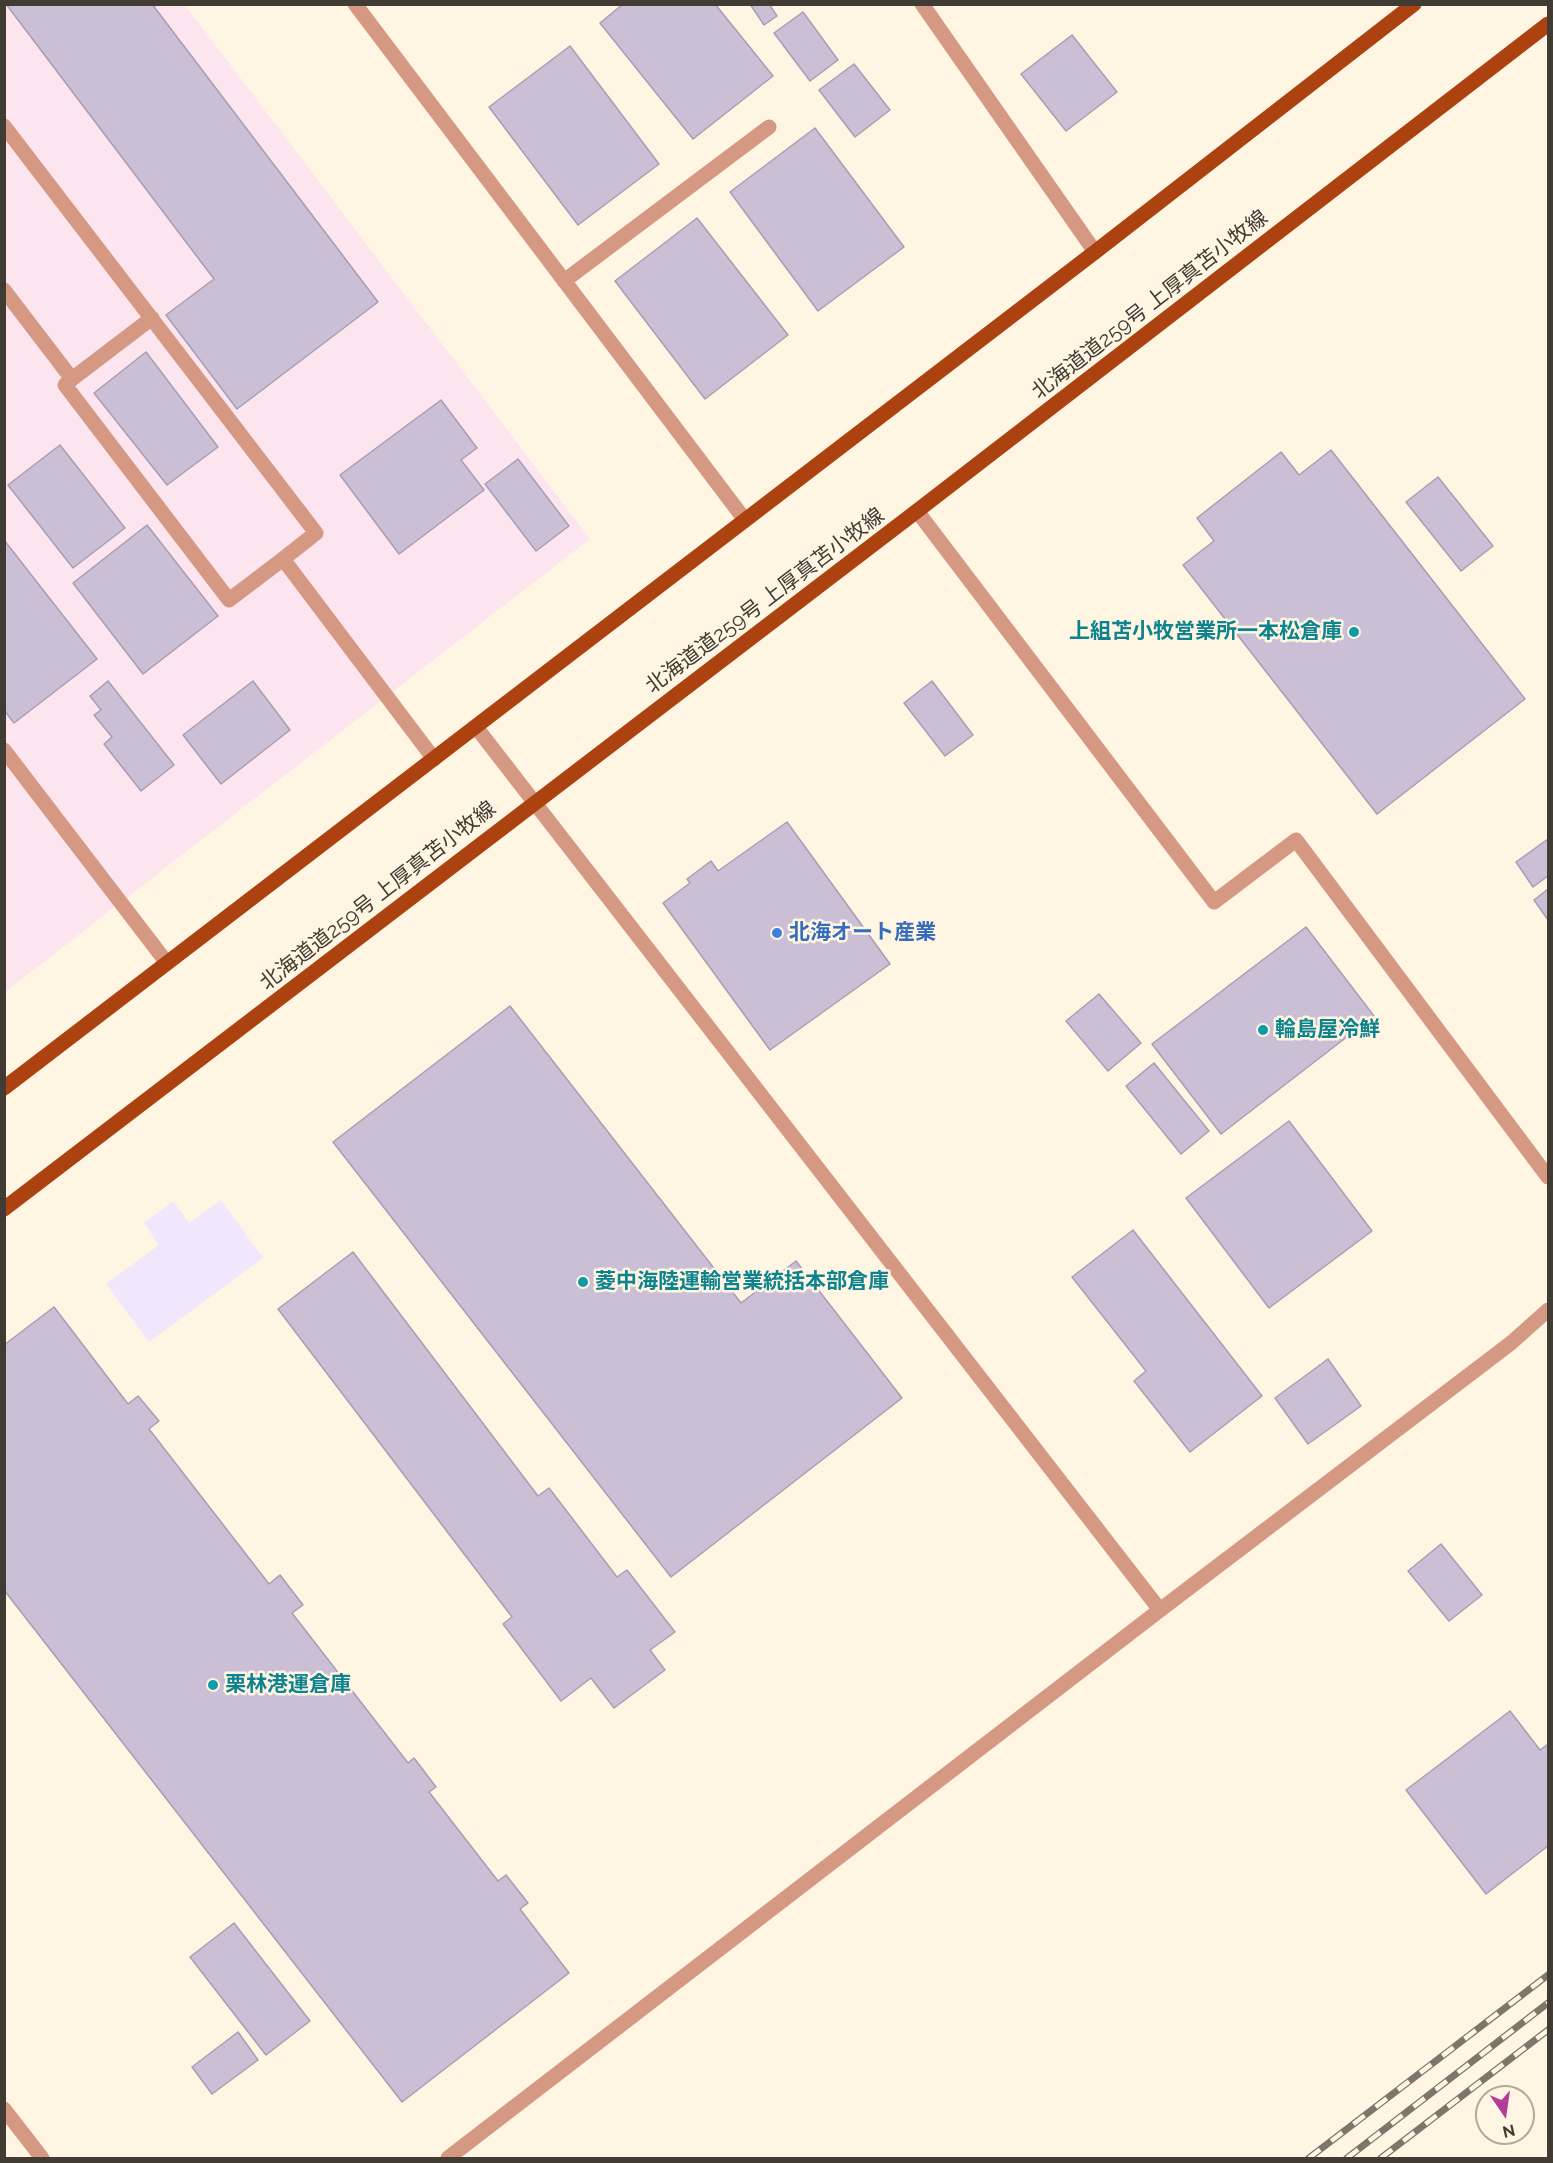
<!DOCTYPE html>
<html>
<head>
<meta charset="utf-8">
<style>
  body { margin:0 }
  #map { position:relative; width:1553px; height:2163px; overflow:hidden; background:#fef5e2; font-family:Raleway,sans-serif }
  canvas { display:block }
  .frame { position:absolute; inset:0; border:6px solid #413c33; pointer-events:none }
  .north { position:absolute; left:1475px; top:2085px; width:60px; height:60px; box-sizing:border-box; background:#fef5e2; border:2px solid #b2ab9c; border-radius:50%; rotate:167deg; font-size:16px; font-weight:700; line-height:24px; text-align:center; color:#413c33 }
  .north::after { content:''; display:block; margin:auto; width:21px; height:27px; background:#b23e98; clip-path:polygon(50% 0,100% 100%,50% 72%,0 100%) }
</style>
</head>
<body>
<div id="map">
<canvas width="1553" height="2163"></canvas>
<div class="frame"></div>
<div class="north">N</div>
</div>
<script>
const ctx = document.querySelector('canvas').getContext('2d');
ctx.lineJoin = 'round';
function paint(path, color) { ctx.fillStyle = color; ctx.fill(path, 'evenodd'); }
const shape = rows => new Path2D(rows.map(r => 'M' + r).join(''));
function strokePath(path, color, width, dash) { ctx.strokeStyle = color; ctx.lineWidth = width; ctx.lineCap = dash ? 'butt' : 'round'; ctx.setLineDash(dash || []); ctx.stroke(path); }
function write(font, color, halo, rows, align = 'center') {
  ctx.font = font + ' Raleway,"Noto Sans JP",sans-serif'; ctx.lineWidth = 5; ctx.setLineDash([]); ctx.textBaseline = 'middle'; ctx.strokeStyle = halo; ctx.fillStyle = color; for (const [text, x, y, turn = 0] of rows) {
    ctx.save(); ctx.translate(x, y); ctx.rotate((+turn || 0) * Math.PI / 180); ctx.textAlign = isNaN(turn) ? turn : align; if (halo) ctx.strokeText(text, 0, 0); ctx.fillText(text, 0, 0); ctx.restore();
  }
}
const commercial = shape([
  [221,1200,263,1258,149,1342,106,1284,159,1245,144,1223,173,1201,189,1223]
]);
const industrial = shape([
  [5,5,185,5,590,539,5,992]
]);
const building = shape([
  [6,4,152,4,378,302,237,409,166,315,214,279,6,4],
  [623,4,715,4,773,76,693,139,600,23,623,4],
  [750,4,769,4,777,16,764,25,750,4],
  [803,12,838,60,810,81,774,33,803,12],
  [1072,35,1117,92,1066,131,1021,74,1072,35],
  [570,46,659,164,578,225,489,107,570,46],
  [854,64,890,110,855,137,819,90,854,64],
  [815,128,904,247,818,311,730,192,815,128],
  [697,218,788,335,705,399,615,281,697,218],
  [146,352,218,447,167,485,94,393,146,352],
  [441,400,477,448,461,460,484,490,399,554,340,475,441,400],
  [60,445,125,528,73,568,8,485,60,445],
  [1331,450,1525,699,1377,814,1183,565,1214,541,1197,518,1281,452,1299,475,1331,450],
  [518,459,569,526,536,551,485,484,518,459],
  [1438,477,1493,546,1461,571,1406,502,1438,477],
  [147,525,218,616,143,674,73,583,147,525],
  [4,540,97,659,14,723,4,710,4,540],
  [108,681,174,765,141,791,104,744,112,737,94,715,101,710,90,696,108,681],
  [253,681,290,730,221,784,183,735,253,681],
  [932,681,973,735,945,756,904,703,932,681],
  [787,822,890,964,770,1050,663,903,690,883,687,879,711,861,718,871,787,822],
  [1548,839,1548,876,1533,887,1516,862,1548,839],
  [1548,889,1548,920,1534,900,1548,889],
  [1306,927,1374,1016,1221,1134,1152,1044,1306,927],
  [1099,994,1141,1043,1108,1071,1066,1021,1099,994],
  [510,1006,741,1303,796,1261,902,1398,671,1577,333,1142,510,1006],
  [1154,1063,1209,1131,1181,1154,1126,1086,1154,1063],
  [1289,1121,1372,1231,1269,1308,1186,1198,1289,1121],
  [1133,1230,1262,1396,1190,1452,1134,1381,1146,1371,1072,1277,1133,1230],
  [353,1252,538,1496,549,1488,617,1577,627,1570,675,1632,650,1650,665,1670,614,1708,591,1678,561,1701,503,1624,512,1617,278,1309,353,1252],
  [54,1307,128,1404,138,1396,159,1421,149,1429,269,1584,280,1575,303,1605,292,1613,408,1763,414,1758,436,1787,429,1792,498,1881,506,1875,528,1903,520,1909,569,1973,402,2102,4,1590,4,1345,54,1307],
  [1328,1359,1361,1406,1308,1444,1275,1398,1328,1359],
  [1441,1544,1482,1595,1449,1621,1408,1571,1441,1544],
  [1510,1711,1540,1750,1548,1744,1548,1846,1486,1894,1406,1790,1510,1711],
  [234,1923,310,2021,266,2055,190,1957,234,1923],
  [238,2032,258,2060,212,2094,192,2067,238,2032]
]);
const minor = shape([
  [355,4,745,520],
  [922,4,1095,252],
  [4,126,316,533,283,559,434,759],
  [564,281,769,127],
  [4,290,72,379,152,318],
  [72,379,65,385,229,600,283,559],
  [917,511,1214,902,1296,840,1548,1177],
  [476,727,1160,1610],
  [4,750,167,963],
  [4,2109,42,2158],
  [448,2158,1160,1610,1511,1343,1548,1310]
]);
const major = shape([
  [4,1088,1095,252,1414,4],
  [4,1209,917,511,1548,24]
]);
const rail = shape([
  [1309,2158,1548,1975],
  [1347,2158,1548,2003],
  [1381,2158,1548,2030]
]);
const markers = [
  [1354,632,6,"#0f9aa8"],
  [777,933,6,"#3f7fe0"],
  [1263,1030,6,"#0f9aa8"],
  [583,1282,6,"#0f9aa8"],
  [213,1685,6,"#0f9aa8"]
];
const streetNames = [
  ["北海道道259号 上厚真苫小牧線",1150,305,-38],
  ["北海道道259号 上厚真苫小牧線",765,601,-37],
  ["北海道道259号 上厚真苫小牧線",378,896,-38]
];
const cultureNames = [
  ["上組苫小牧営業所一本松倉庫",1342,632,"right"],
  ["輪島屋冷鮮",1275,1030],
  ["菱中海陸運輸営業統括本部倉庫",595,1282],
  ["栗林港運倉庫",225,1685]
];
const shopNames = [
  ["北海オート産業",789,933]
];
paint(commercial, '#f1e7fc');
paint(industrial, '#fde5f0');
paint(building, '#cbbfd5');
strokePath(building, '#a99db3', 1.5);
strokePath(minor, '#d59882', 15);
strokePath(major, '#ad4211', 15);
strokePath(rail, '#7d776b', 7);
strokePath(rail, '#fef5e2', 4.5, [14]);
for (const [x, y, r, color] of markers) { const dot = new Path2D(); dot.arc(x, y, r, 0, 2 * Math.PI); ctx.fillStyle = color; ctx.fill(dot); strokePath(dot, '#fef5e2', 2); }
write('21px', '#413c33', '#fef5e2', streetNames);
write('bold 21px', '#0d838f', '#fef5e2', cultureNames, 'left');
write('bold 21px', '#366cbe', '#fef5e2', shopNames, 'left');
</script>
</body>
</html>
